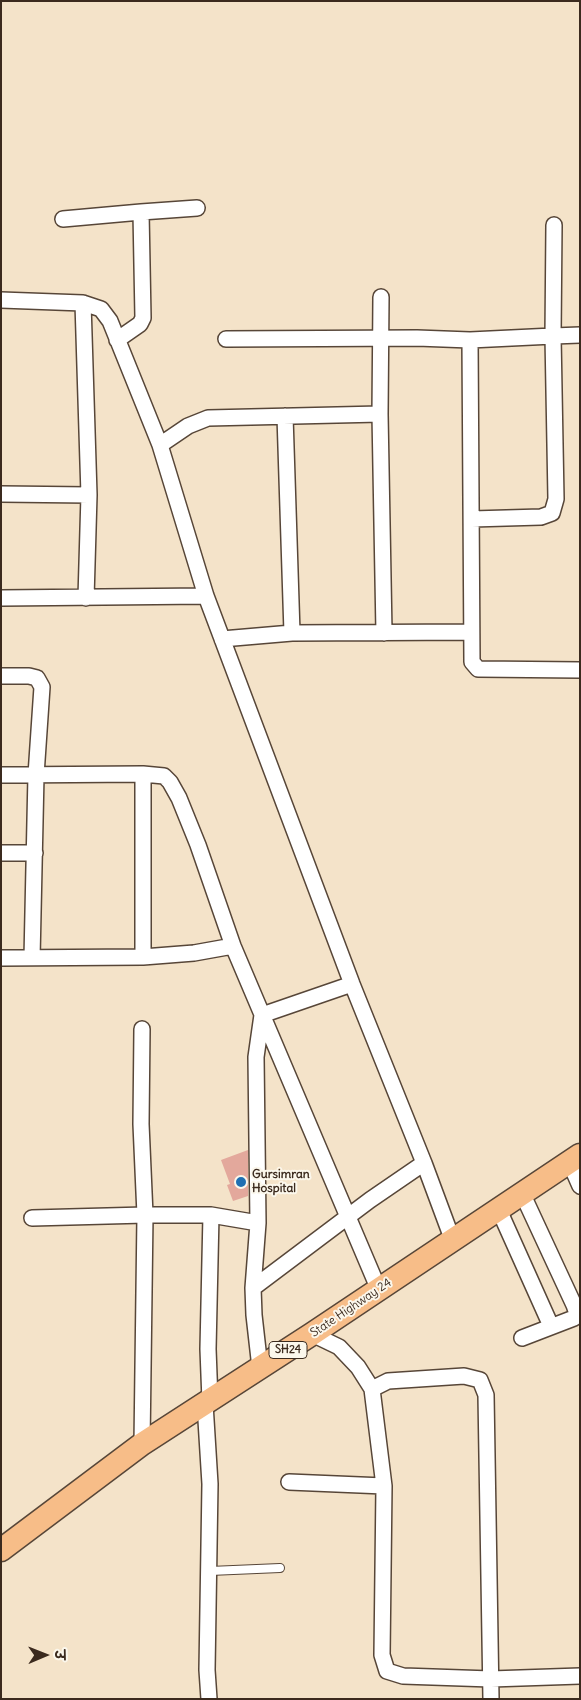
<!DOCTYPE html>
<html>
<head>
<meta charset="utf-8">
<style>
  body { margin:0 }
  #map { position:relative; width:581px; height:1700px; overflow:hidden; background:#f4e3c9; font-family:Delius,"Playpen Sans Deva",sans-serif }
  canvas { display:block }
  .frame { position:absolute; inset:0; border:2px solid #3b2a1e; pointer-events:none }
  .north { position:absolute; left:20px; top:1630px; width:50px; height:50px; -webkit-text-stroke:4px #fbf7ec; paint-order:stroke; rotate:89deg; font-size:14px; font-weight:700; line-height:20px; text-align:center; color:#3b2a1e }
  .north::after { content:''; display:block; margin:auto; width:18px; height:22px; background:#3b2a1e; clip-path:polygon(50% 0,100% 100%,50% 72%,0 100%) }
</style>
</head>
<body>
<div id="map">
<canvas width="581" height="1700"></canvas>
<div class="frame"></div>
<div class="north">उ</div>
</div>
<script>
const ctx = document.querySelector('canvas').getContext('2d');
ctx.lineJoin = 'round';
function paint(path, color) { ctx.fillStyle = color; ctx.fill(path, 'evenodd'); }
const shape = rows => new Path2D(rows.map(r => 'M' + r).join(''));
function strokePath(path, color, width, dash) { ctx.strokeStyle = color; ctx.lineWidth = width; ctx.lineCap = dash ? 'butt' : 'round'; ctx.setLineDash(dash || []); ctx.stroke(path); }
function write(font, color, halo, rows, align = 'center') {
  ctx.font = font + ' Delius,sans-serif'; ctx.lineWidth = 4; ctx.setLineDash([]); ctx.textBaseline = 'middle'; ctx.strokeStyle = halo; ctx.fillStyle = color; for (const [text, x, y, turn = 0] of rows) {
    ctx.save(); ctx.translate(x, y); ctx.rotate((+turn || 0) * Math.PI / 180); ctx.textAlign = isNaN(turn) ? turn : align; if (halo) ctx.strokeText(text, 0, 0); ctx.fillText(text, 0, 0); ctx.restore();
  }
}
const building = shape([
  [248,1150,248,1196,233,1201,227,1185,230,1184,221,1160]
]);
const service = shape([
  [210,1571,280,1568]
]);
const minor = shape([
  [63,219,141,212,197,208],
  [554,225,553,336,580,335],
  [381,297,380,414,384,633],
  [1,300,83,303,101,309,110,321,160,445,206,596,352,984,424,1163,453,1241],
  [83,303,89,495,86,598],
  [226,339,417,338,470,340,472,662,478,669,580,670],
  [117,340,140,324,143,318,141,212],
  [470,340,553,336,556,499,552,513,541,517,472,519],
  [285,416,292,633],
  [160,445,188,426,208,418,380,414],
  [1,494,89,495],
  [1,598,206,596],
  [222,639,292,633,471,632],
  [1,676,29,676,37,678,42,687,36,775,32,958],
  [143,774,143,957],
  [1,775,143,774,164,776,170,782,179,798,198,845,233,946,379,1290],
  [1,853,35,853],
  [1,958,143,957,194,953,233,946],
  [142,1029,141,1124,145,1215,142,1444],
  [569,1161,580,1186],
  [522,1193,574,1305,577,1314,574,1318,522,1338],
  [499,1210,551,1326],
  [32,1218,145,1215,211,1215,258,1223],
  [253,1288,370,1200,424,1163],
  [312,1334,339,1347,358,1367,372,1389,384,1486,382,1655,387,1671,403,1676,491,1679,580,1676],
  [260,1368,254,1315,253,1288,258,1223,256,1057,262,1015,352,984],
  [372,1389,388,1381,464,1376,480,1380,486,1395,491,1699],
  [210,1401,208,1349,211,1215],
  [205,1404,210,1484,207,1670,209,1699],
  [289,1482,384,1486]
]);
const primary = shape([
  [1,1550,142,1444,312,1334,580,1155]
]);
const markers = [
  [241,1182,6,"#1f6fb2"]
];
const shields = [
  [288,1350,38]
];
const shieldNames = [
  ["SH24",288,1350]
];
const poiNames = [
  ["Gursimran",252,1175],
  ["Hospital",252,1189]
];
const streetNames = [
  ["State Highway 24",351,1308,-34]
];
paint(building, '#e3a89c');
strokePath(service, '#574638', 10);
strokePath(minor, '#574638', 18);
strokePath(primary, '#574638', 25);
strokePath(service, '#fff', 8);
strokePath(minor, '#fff', 15);
strokePath(primary, '#f7bd88', 22);
for (const [x, y, r, color] of markers) { const dot = new Path2D(); dot.arc(x, y, r, 0, 2 * Math.PI); ctx.fillStyle = color; ctx.fill(dot); strokePath(dot, '#fbf7ec', 2); }
for (const [x, y, w] of shields) { const box = new Path2D(); box.roundRect(x - w / 2, y - 8.5, w, 17, 4); ctx.fillStyle = '#fbf7ec'; ctx.fill(box); strokePath(box, '#3b2a1e', 1); }
write('bold 11px', '#3b2a1e', null, shieldNames);
write('bold 12px', '#3b2a1e', '#fbf7ec', poiNames, 'left');
write('12px', '#3b2a1e', '#fbf7ec', streetNames);
</script>
</body>
</html>
